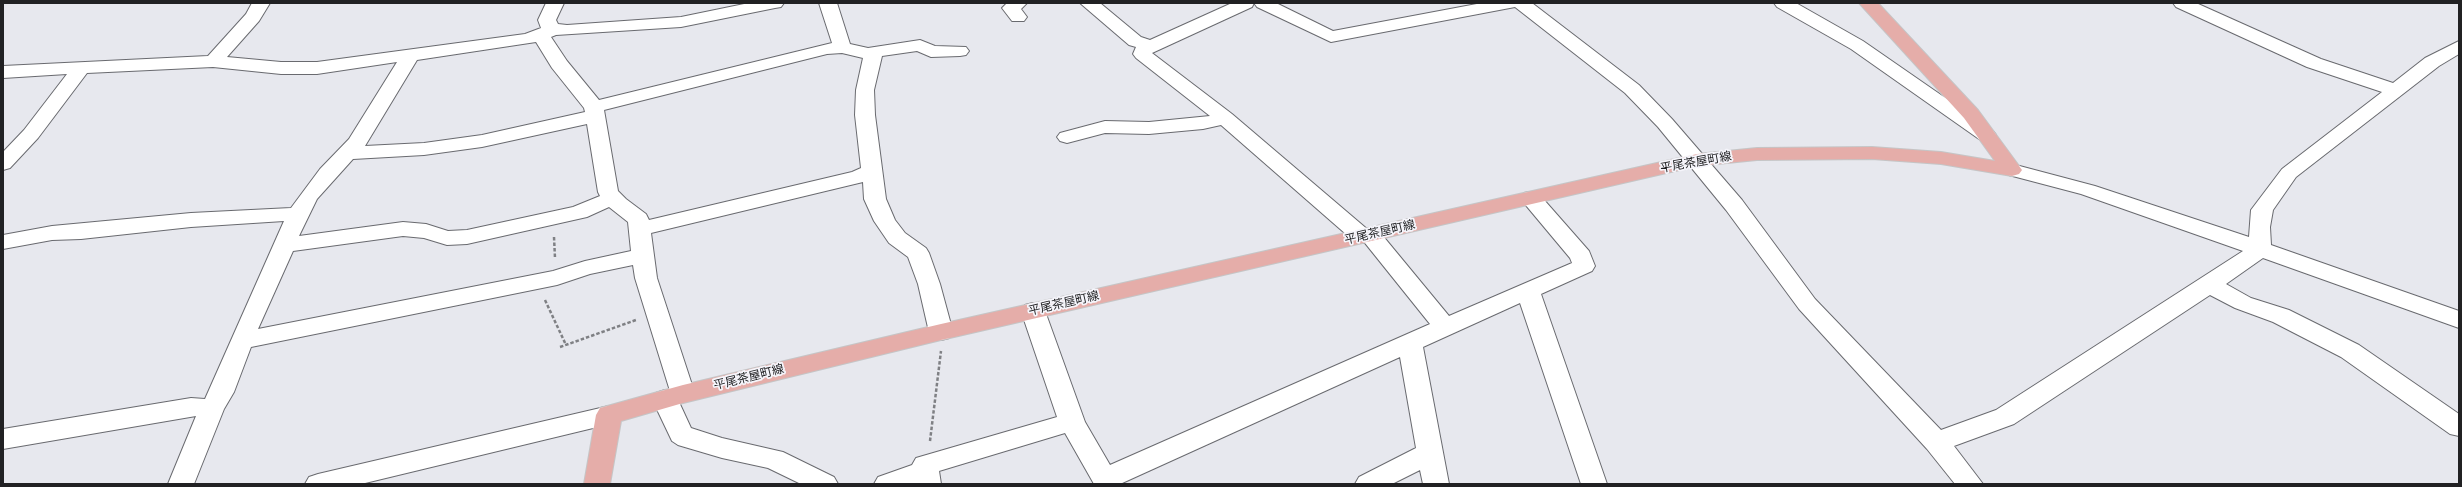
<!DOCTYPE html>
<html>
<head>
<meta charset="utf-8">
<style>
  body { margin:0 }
  #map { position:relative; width:2462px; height:487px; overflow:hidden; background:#e7e8ee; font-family:"Roboto Condensed",sans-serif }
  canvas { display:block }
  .frame { position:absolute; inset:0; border:4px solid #212123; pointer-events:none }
</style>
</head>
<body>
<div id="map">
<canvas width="2462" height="487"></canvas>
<div class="frame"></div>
</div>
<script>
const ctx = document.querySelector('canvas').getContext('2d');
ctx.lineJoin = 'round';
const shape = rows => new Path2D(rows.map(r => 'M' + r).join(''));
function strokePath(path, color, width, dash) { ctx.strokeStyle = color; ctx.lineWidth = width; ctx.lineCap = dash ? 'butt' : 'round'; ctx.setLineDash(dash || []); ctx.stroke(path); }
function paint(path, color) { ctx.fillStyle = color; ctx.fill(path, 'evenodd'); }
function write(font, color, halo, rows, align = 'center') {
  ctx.font = font + ' "Roboto Condensed","Noto Sans JP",sans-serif'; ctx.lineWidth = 3.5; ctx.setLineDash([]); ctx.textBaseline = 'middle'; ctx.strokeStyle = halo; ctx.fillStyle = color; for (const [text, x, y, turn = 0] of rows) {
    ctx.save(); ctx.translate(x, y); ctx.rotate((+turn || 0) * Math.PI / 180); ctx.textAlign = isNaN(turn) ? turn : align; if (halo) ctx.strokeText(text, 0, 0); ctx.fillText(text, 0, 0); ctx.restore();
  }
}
const path = shape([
  [554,237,555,258],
  [545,300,566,345],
  [560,347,636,320],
  [930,441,941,351]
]);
const minor = shape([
  [252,3,270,3,259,21,227,57,281,62,317,62,525,34,541,28,538,20,546,3,564,3,556,20,558,24,567,25,681,17,749,3,784,3,781,7,775,8,681,27,556,35,551,37,567,61,599,100,832,43,819,3,837,3,850,44,868,48,920,40,935,46,966,47,969,51,966,55,960,56,931,57,917,51,882,56,874,90,875,115,886,199,895,220,905,233,926,248,929,253,940,284,953,332,949,338,941,340,933,338,929,332,918,284,908,257,889,243,874,221,864,199,863,182,651,233,657,278,695,394,692,400,679,402,691,428,722,438,783,452,834,477,838,484,801,484,768,468,722,458,678,445,672,441,652,399,656,393,665,390,670,391,635,278,633,265,590,274,557,285,251,347,234,392,224,409,194,484,168,484,196,416,3,449,3,429,191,398,205,399,284,221,191,227,81,239,52,240,3,249,3,235,52,226,191,213,291,208,320,169,349,139,397,62,317,74,281,74,213,67,87,73,38,138,10,168,3,170,3,152,24,130,67,74,3,78,3,66,208,56,246,14,252,3],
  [536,42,552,68,584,108,585,112,482,135,424,143,365,146,417,60,536,42],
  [842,53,863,58,856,90,855,115,861,168,852,172,649,220,646,214,626,199,618,191,604,110,827,54,842,53],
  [587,124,598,192,600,196,573,207,467,230,448,231,426,224,403,222,299,236,317,199,353,159,424,155,482,147,587,124],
  [609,207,628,222,631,251,585,261,553,271,258,329,293,251,403,236,424,238,447,245,467,244,587,217,609,207],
  [1007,3,1027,3,1021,9,1027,17,1024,21,1012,21,1002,8,1007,3],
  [1080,3,1100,3,1141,37,1150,40,1232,3,1276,3,1333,31,1482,3,1532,3,1639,85,1672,119,1742,200,1815,299,1941,430,1996,410,2243,251,2081,194,2005,174,2002,170,2005,166,2012,164,2095,186,2249,237,2251,210,2282,169,2382,92,2307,67,2176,7,2173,3,2196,3,2321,59,2393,83,2425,58,2459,41,2459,54,2439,66,2296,177,2273,210,2270,227,2271,245,2459,311,2459,328,2263,258,2226,284,2251,298,2289,310,2359,345,2459,414,2459,436,2450,434,2341,357,2273,322,2235,308,2210,295,2014,424,1954,446,1983,484,1955,484,1927,449,1799,309,1726,210,1658,127,1625,93,1515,7,1331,42,1257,7,1254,3,1252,7,1152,53,1232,114,1367,229,1378,230,1449,316,1572,263,1570,258,1524,203,1520,198,1524,193,1531,192,1538,193,1589,251,1595,266,1592,271,1541,294,1607,484,1581,484,1520,303,1423,347,1449,484,1423,484,1420,470,1392,484,1355,484,1359,477,1416,448,1400,357,1120,484,1094,484,1065,433,939,471,941,484,874,484,878,477,912,465,916,458,1057,417,1021,311,1025,305,1033,303,1041,305,1045,311,1085,422,1110,465,1430,324,1365,243,1355,242,1221,125,1203,129,1149,134,1105,133,1067,143,1060,141,1057,137,1060,133,1105,121,1149,122,1210,116,1136,58,1133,54,1136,47,1129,45,1080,3],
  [1774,3,1796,3,1863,41,1993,131,1996,135,1993,139,1986,141,1979,139,1851,49,1777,7,1774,3],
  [609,406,618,408,622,415,618,422,361,484,305,484,309,477,318,474,609,406]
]);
const major = shape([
  [1859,3,1878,3,1978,110,2022,170,2019,174,2012,176,1941,164,1872,159,1757,160,1697,166,941,340,683,403,621,421,610,484,584,484,596,415,600,408,683,385,941,324,1697,154,1757,148,1872,147,1941,152,1995,161,1964,118,1859,3]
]);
const streetNames = [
  ["平尾茶屋町線",1696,163,-10],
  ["平尾茶屋町線",1380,233,-13],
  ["平尾茶屋町線",1064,304,-13],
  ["平尾茶屋町線",749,378,-14]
];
strokePath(minor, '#696a6f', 2);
strokePath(major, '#c5c5c6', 2);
strokePath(path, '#7f8084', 2.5, [3.5, 2]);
paint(minor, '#fff');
paint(major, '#e5ada9');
write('12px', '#212123', '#f5f5fb', streetNames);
</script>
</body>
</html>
